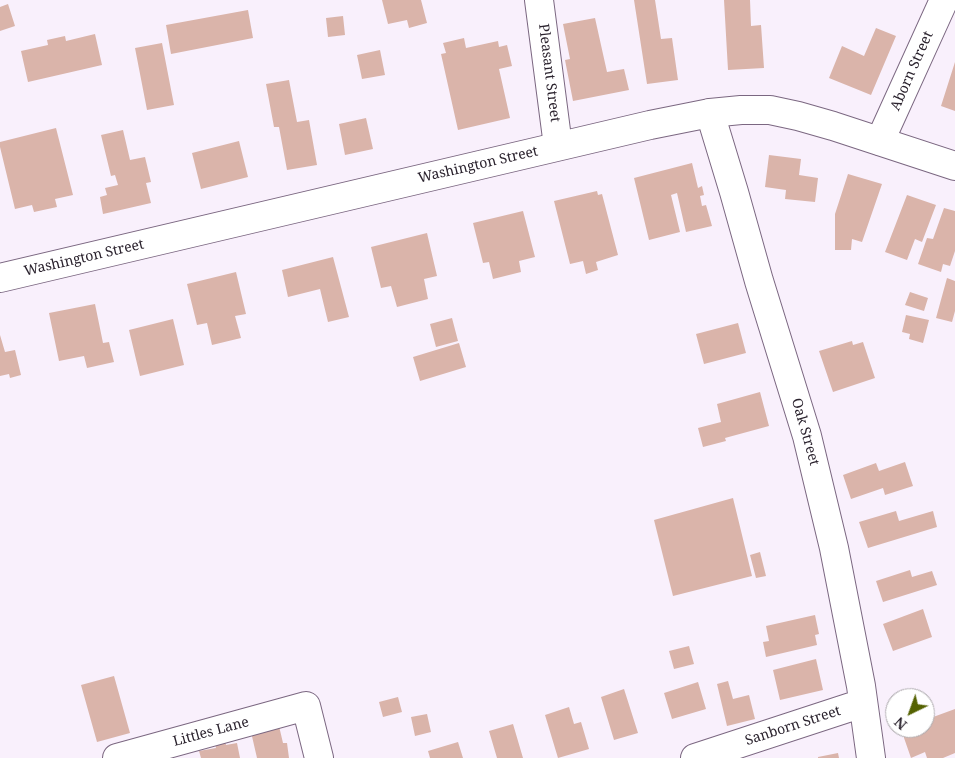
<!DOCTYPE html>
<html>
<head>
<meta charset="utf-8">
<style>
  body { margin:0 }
  #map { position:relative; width:955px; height:758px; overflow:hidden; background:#f9f0fc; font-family:"Noto Serif",serif }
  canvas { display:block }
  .north { position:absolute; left:885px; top:688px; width:50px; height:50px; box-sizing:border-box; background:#fff; border:1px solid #aaa7ab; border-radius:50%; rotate:222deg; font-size:14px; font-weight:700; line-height:20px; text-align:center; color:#2b232e }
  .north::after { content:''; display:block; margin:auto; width:18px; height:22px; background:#556202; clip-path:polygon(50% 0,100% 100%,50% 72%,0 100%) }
</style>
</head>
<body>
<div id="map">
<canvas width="955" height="758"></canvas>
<div class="north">N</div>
</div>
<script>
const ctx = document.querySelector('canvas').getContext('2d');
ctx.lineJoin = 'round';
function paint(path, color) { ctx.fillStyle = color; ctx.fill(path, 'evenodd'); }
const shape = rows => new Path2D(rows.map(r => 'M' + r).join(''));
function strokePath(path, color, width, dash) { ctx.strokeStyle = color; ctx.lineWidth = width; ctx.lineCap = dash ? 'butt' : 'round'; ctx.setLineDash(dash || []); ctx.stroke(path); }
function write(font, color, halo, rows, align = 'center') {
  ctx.font = font + ' "Noto Serif",serif'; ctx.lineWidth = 4; ctx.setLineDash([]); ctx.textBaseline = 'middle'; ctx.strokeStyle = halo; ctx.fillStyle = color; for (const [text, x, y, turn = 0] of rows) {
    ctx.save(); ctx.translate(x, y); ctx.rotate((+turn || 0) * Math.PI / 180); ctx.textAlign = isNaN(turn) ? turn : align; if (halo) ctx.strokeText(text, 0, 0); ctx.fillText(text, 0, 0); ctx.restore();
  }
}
const building = shape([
  [382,0,421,0,427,23,409,28,407,20,388,24],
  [634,0,655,0,661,39,672,38,678,80,647,84],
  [724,0,750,0,751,26,761,25,764,68,728,70],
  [8,4,15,26,0,31,0,7],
  [248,10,253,38,171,54,166,25],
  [343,16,345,35,328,37,326,18],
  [595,18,607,72,624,69,629,90,573,101,565,60,570,59,563,24],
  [876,28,896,36,871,95,829,78,842,46,864,56],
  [95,34,102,65,28,82,21,51,48,45,47,40,65,36,66,41],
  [464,38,466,48,498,41,499,47,507,45,512,66,499,69,510,118,458,130,441,54,446,53,443,43],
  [162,43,174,105,147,110,135,48],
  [380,50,385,75,362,79,357,55],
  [955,62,955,111,941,106],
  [289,80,297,122,309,120,317,165,287,170,279,127,274,127,266,84],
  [366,118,373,149,345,155,339,124],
  [56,128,73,195,55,199,57,207,34,212,32,205,15,209,0,147,0,142],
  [123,130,130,160,145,157,151,182,146,183,151,203,103,214,100,197,107,195,105,188,118,185,115,175,111,176,101,135],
  [239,141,248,177,201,189,192,153],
  [769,155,801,159,799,175,818,178,815,202,785,199,786,190,765,187],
  [692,163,698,188,702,186,704,195,700,196,702,206,706,205,712,226,686,232,677,193,671,195,680,232,649,240,634,178],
  [848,174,882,184,862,242,852,239,851,250,835,250,835,214],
  [597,191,598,195,602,194,618,255,596,262,598,270,586,274,583,261,570,264,554,201],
  [907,195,936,205,922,242,915,239,907,260,885,252],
  [944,208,955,211,955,251,950,266,943,264,941,272,918,264,927,238,933,239],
  [523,211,535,257,519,261,521,272,493,279,489,262,483,263,473,223],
  [427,233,437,276,424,279,428,299,397,307,391,286,381,288,371,247],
  [333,257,349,317,328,322,320,289,288,297,282,270],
  [236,272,246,314,235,316,241,338,212,345,207,323,197,325,187,284],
  [947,278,955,281,955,311,952,322,936,318],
  [910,292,928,298,924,311,905,305],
  [95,304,103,343,109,342,114,362,87,368,84,356,59,361,49,313],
  [906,315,929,320,923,343,909,339,910,334,902,332],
  [452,318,458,341,436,347,430,324],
  [173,319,184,365,140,376,129,330],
  [738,323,746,353,704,364,696,334],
  [0,335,5,352,15,350,21,375,10,378,9,374,0,376],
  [852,341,853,345,863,342,875,378,833,392,819,351],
  [459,343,466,367,420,381,413,357],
  [760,392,769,426,725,438,726,441,703,447,698,428,721,422,717,404],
  [905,462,913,486,885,495,883,488,851,499,843,475,876,463,879,471],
  [733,498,752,576,673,596,654,520],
  [896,511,899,521,933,511,937,527,868,548,859,522],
  [760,552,766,576,756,578,750,555],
  [910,570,912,577,932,571,937,585,883,602,876,581],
  [923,609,932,637,893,651,883,624],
  [815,615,819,634,815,635,817,645,766,657,763,642,769,641,766,626],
  [689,646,694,664,674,669,669,651],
  [816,659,823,690,780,700,773,670],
  [114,676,130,733,97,742,81,685],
  [728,681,733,699,749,695,755,719,727,726,717,684],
  [698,682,706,709,672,719,664,693],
  [624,689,638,733,614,740,601,697],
  [398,697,402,712,383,717,379,702],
  [569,707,574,724,581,722,589,749,558,758,545,715],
  [955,709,955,753,943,758,927,758,925,752,911,758,903,735,907,732,906,728,925,728,925,720],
  [427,714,431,732,415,736,411,717],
  [513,724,523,758,497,758,489,731],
  [279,726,283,743,287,743,289,758,257,758,251,732],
  [225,741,226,745,237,743,240,758,201,758,199,751,216,748,215,744],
  [458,742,463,758,430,758,428,751],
  [838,753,839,758,818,758,818,757]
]);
const minor = shape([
  [539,0,558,146],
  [710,113,734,192,759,281,807,436,834,548,861,686,871,758],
  [880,141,944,0],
  [117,758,306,706,319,758],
  [695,758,863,703]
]);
const major = shape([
  [0,278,650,125,710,113,741,110,770,110,798,116,833,126,955,166]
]);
const streetNames = [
  ["Aborn Street",912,71,-66],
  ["Pleasant Street",549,73,83],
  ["Washington Street",478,165,-13],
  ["Washington Street",84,258,-13],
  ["Oak Street",805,432,74],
  ["Sanborn Street",793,726,-18],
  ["Littles Lane",211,732,-15]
];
paint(building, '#dab4aa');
strokePath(minor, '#7b6781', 30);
strokePath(major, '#7b6781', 30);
strokePath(minor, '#fff', 28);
strokePath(major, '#fff', 28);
write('14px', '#2b232e', '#fff', streetNames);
</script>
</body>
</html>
